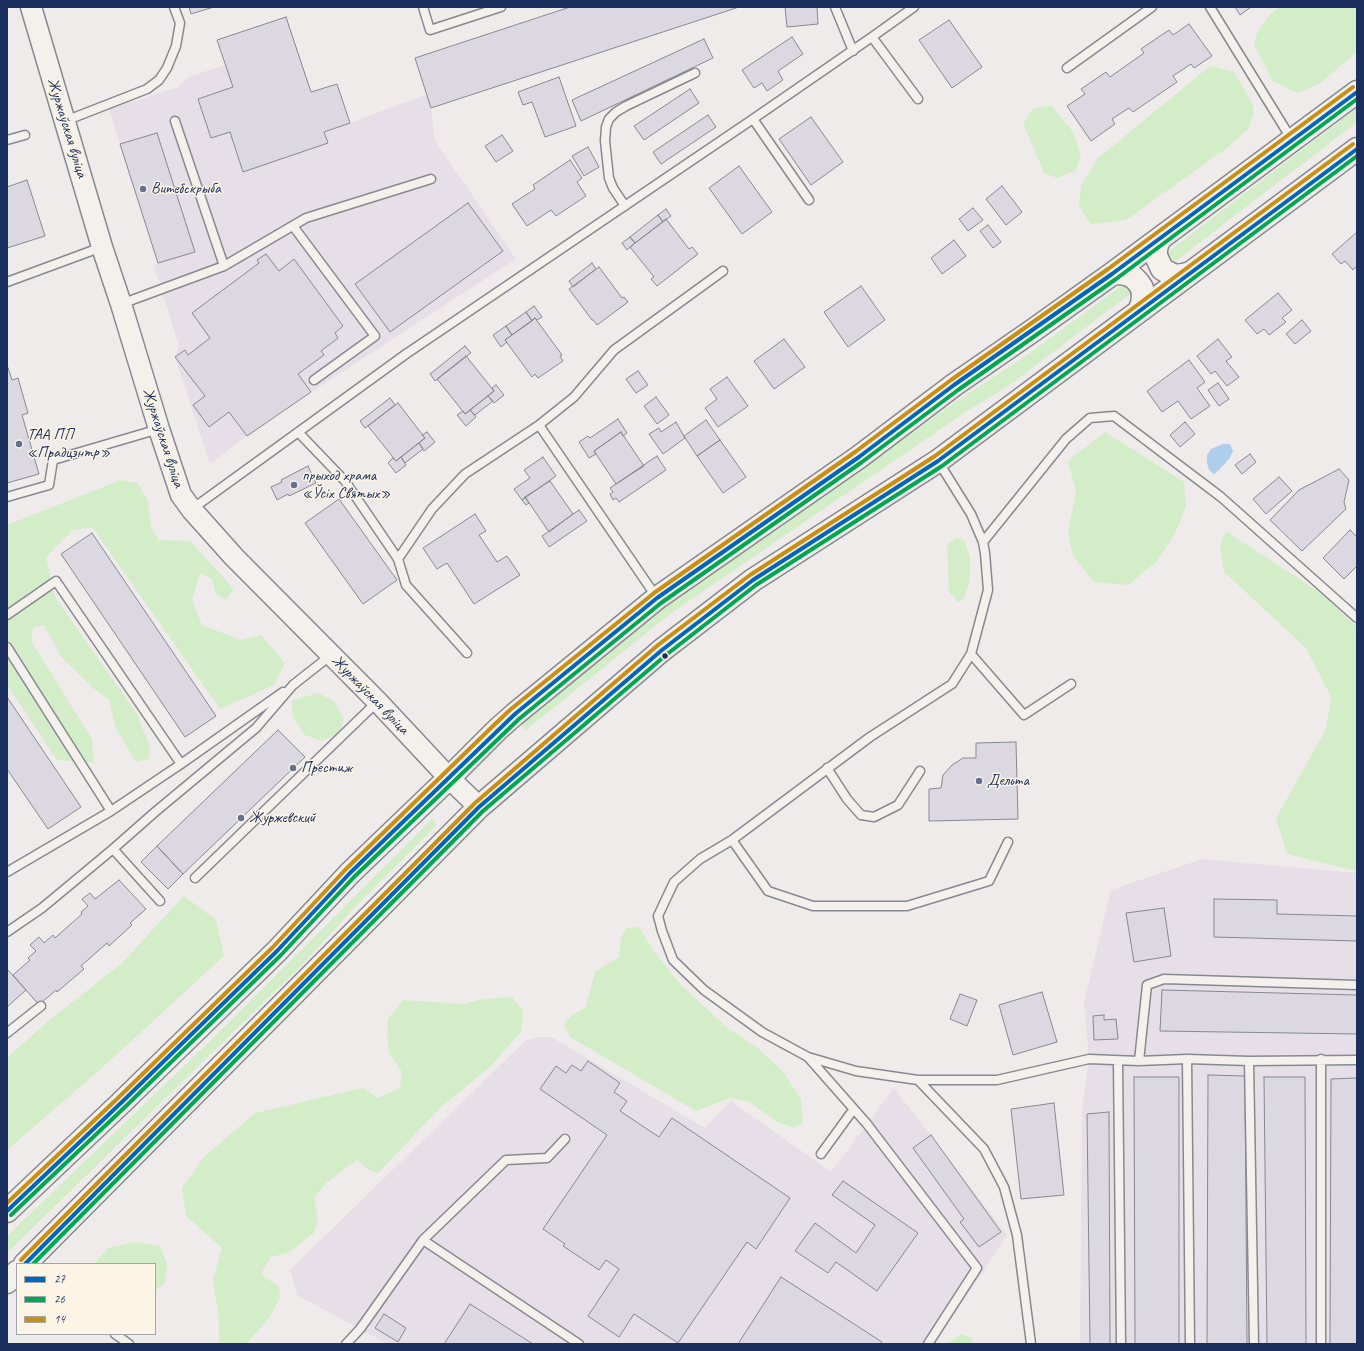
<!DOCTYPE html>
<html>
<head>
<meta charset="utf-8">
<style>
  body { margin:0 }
  #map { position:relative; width:1364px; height:1351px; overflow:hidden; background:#efebea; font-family:Caveat,sans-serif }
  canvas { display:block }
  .frame { position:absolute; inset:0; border:8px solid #1b2f5e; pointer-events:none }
  .legend { position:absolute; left:16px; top:1263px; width:140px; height:72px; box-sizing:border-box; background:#fcf5e5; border:1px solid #a2a6af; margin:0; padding:5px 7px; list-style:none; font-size:12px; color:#1b2f5e }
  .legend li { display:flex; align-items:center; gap:8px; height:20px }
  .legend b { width:20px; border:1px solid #a2a6af }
</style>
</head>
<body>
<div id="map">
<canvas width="1364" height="1351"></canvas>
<div class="frame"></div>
<ul class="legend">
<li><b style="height:5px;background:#0065bd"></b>27</li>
<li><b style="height:5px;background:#00a651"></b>26</li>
<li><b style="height:5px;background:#cb8e13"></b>14</li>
</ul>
</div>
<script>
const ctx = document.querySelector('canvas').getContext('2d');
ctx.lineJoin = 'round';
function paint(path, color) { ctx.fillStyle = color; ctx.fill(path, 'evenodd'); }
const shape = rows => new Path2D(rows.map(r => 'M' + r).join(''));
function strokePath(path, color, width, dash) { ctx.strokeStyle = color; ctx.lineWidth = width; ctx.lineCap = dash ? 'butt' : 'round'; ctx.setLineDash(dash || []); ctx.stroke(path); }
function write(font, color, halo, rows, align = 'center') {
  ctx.font = font + ' Caveat,sans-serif'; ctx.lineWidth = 3; ctx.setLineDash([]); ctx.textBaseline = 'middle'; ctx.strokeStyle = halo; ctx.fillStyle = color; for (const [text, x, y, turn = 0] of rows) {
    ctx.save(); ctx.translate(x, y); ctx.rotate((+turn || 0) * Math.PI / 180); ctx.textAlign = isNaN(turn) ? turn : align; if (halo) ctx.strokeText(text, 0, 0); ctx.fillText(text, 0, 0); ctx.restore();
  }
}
const built = shape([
  [286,17,311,92,337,84,350,123,427,94,431,108,435,141,516,259,311,392,247,436,210,464,175,357,179,346,154,266,158,263,109,109,178,87,188,77,225,65,217,40],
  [1202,859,1357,873,1357,1344,1080,1344,1082,1109,1089,1059,1084,1002,1111,890],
  [537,1037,551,1037,705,1128,731,1101,831,1172,894,1088,1007,1235,935,1344,388,1344,297,1295,290,1270,525,1041]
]);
const green = shape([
  [1280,7,1357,7,1357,52,1319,84,1298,93,1273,81,1254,45,1256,35,1270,14],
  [1210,66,1234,72,1252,103,1254,112,1248,129,1227,148,1126,220,1091,224,1079,207,1081,186,1097,159],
  [1051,105,1073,132,1081,156,1075,171,1057,178,1044,173,1035,151,1023,124,1033,109],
  [1357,108,1357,122,1177,260,1170,262,1167,256,1169,251],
  [1124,284,1132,289,1130,294,1007,387,967,411,670,614,525,731,521,725,665,606,954,403,1030,353],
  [1105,432,1184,482,1186,506,1175,534,1156,562,1128,585,1094,582,1073,556,1068,533,1076,492,1068,461],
  [121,480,138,483,148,501,151,528,159,540,190,541,234,589,226,600,216,594,212,579,200,573,192,600,202,625,241,640,261,635,285,663,274,685,220,709,92,527,73,530,46,557,55,597,137,714,150,747,149,759,136,762,116,729,109,700,93,688,61,657,44,625,33,628,31,641,92,739,94,763,57,760,7,685,7,525],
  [1226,531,1325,596,1357,627,1357,871,1287,854,1276,818,1326,729,1331,697,1306,648,1224,572,1220,546],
  [956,538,964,540,970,557,970,580,964,598,958,602,949,592,947,545],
  [318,693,334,701,344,719,340,732,322,741,305,735,293,717,291,701],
  [432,819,437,825,353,909,302,965,7,1253,7,1236,208,1043],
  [184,896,216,920,224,956,103,1067,7,1150,7,1058,48,1021,120,965],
  [639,927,655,953,682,986,729,1029,758,1048,784,1073,801,1099,803,1122,794,1128,775,1121,750,1102,730,1098,696,1111,570,1037,564,1024,572,1015,586,1007,595,972,619,957,621,938,626,928],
  [512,997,523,1011,521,1032,491,1066,440,1108,378,1173,369,1170,357,1160,326,1183,314,1198,318,1218,314,1233,287,1253,271,1257,261,1274,279,1287,280,1298,269,1318,248,1342,245,1344,219,1344,219,1321,213,1279,222,1248,186,1216,182,1188,204,1157,255,1113,363,1088,378,1098,400,1088,402,1072,389,1053,387,1036,388,1019,403,1000,464,1004,483,999],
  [136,1242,160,1246,167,1264,165,1283,155,1291,155,1264,94,1264,108,1248],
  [962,1334,972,1338,973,1344,946,1344]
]);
const water = shape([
  [1223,444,1230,444,1233,451,1230,458,1219,470,1214,474,1209,470,1207,463,1207,455,1211,449]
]);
const building = shape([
  [189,7,214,7,191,14,189,7],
  [570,7,739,7,431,108,415,58,570,7],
  [785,7,817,7,818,24,787,27,785,7],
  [1235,7,1251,7,1240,15,1235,7],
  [286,17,311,92,337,84,350,123,324,132,328,143,243,172,230,132,211,138,198,99,233,87,217,40,286,17],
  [949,20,982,67,952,88,919,40,949,20],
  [1189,24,1212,56,1194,68,1191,64,1173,76,1177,82,1133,112,1129,108,1112,119,1115,124,1091,141,1067,106,1085,94,1081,89,1106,72,1110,77,1144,53,1141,49,1169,30,1173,35,1189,24],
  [792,37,803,54,778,71,783,80,767,91,762,83,754,88,742,70,792,37],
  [704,39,713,58,581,121,572,100,704,39],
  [559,77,576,126,545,137,532,102,523,105,518,92,559,77],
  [690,89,699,103,644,140,634,126,690,89],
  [708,115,716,127,661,164,653,152,708,115],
  [811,117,843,162,811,185,779,139,811,117],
  [157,133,195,252,158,263,120,144,157,133],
  [502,135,513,151,496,162,485,146,502,135],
  [588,147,599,167,584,176,572,156,588,147],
  [570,160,582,178,577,182,586,196,556,216,551,210,527,226,512,204,535,189,533,185,570,160],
  [739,166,772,212,742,234,709,188,739,166],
  [27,180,45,236,7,248,7,187,27,180],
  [1002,186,1022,212,1006,225,986,199,1002,186],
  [468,203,503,251,390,332,355,284,468,203],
  [973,208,983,220,968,231,959,219,973,208],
  [666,209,671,216,663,222,658,215,666,209],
  [658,215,663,222,635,243,630,237,658,215],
  [666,219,689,249,692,247,698,254,657,286,651,279,654,277,630,247,666,219],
  [988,225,1001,242,993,248,980,231,988,225],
  [1357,232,1357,266,1353,270,1345,261,1341,264,1332,254,1357,232],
  [630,237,635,243,627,250,622,243,630,237],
  [954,240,966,256,942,274,931,258,954,240],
  [266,254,279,271,294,259,343,326,335,333,338,338,321,351,324,355,298,374,311,392,247,436,229,412,209,427,193,405,205,396,175,357,185,350,188,355,210,338,192,313,259,263,257,260,266,254],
  [592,263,596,269,573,287,569,281,592,263],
  [599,267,622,298,624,297,628,302,597,325,593,320,592,320,569,289,599,267],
  [861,286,885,320,848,347,824,312,861,286],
  [1278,293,1292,310,1282,318,1286,322,1269,335,1264,329,1257,334,1245,320,1278,293],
  [534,306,542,317,537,320,535,318,532,321,526,312,534,306],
  [526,312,532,321,512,335,506,326,526,312],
  [535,318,562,355,560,356,563,361,538,378,535,374,532,377,505,340,535,318],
  [1302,320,1311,331,1295,344,1286,334,1302,320],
  [506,326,512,335,505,340,507,342,501,347,493,335,506,326],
  [784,339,805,367,774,389,754,361,784,339],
  [1218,339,1232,357,1226,361,1239,377,1227,386,1215,371,1211,374,1197,356,1218,339],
  [465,346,471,353,435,381,430,374,465,346],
  [466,356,494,391,465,414,437,379,466,356],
  [1189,360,1205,382,1197,388,1210,406,1191,419,1178,401,1162,412,1147,391,1189,360],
  [7,365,12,380,18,378,28,413,22,415,39,474,7,483,7,365],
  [638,371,648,385,636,393,626,379,638,371],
  [727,377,748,406,718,427,705,408,717,399,710,389,727,377],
  [1218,383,1229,399,1219,406,1208,390,1218,383],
  [496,385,504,395,494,403,488,396,494,391,492,388,496,385],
  [488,396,493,401,475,415,470,410,488,396],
  [656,397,669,415,657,424,644,406,656,397],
  [390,398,395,405,365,428,360,421,390,398],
  [398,403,425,438,396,461,368,426,398,403],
  [470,410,476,417,466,426,457,415,463,411,465,414,470,410],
  [618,419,627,433,623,436,621,432,594,451,596,454,589,458,579,442,588,436,590,438,618,419],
  [706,420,720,440,697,456,684,436,706,420],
  [676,422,685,438,663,454,649,434,659,428,661,432,676,422],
  [1185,422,1195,434,1180,447,1170,435,1185,422],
  [427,432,435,442,424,451,419,443,425,438,422,435,427,432],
  [621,432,644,466,616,484,594,451,621,432],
  [720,440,746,477,723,493,697,456,720,440],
  [419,443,423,449,405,463,401,457,419,443],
  [1250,454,1256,462,1242,474,1235,465,1250,454],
  [657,456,666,470,619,502,616,498,613,500,610,494,613,492,610,488,657,456],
  [401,457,406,465,396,473,388,463,393,458,396,461,401,457],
  [543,457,556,476,522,500,514,489,530,478,524,470,543,457],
  [308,466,316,483,289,496,288,494,277,500,271,487,282,482,281,480,308,466],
  [1339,469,1349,480,1344,502,1346,509,1302,551,1270,520,1299,490,1339,469],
  [1279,477,1292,491,1266,514,1253,499,1279,477],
  [550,481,573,514,549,532,525,497,550,481],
  [525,497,529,503,526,505,522,500,525,497],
  [339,499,397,580,363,604,305,523,339,499],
  [579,510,587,521,549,547,542,536,579,510],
  [475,514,486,531,479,535,497,562,507,556,520,575,474,604,447,563,437,569,423,548,475,514],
  [1350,530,1357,537,1357,566,1344,579,1323,558,1350,530],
  [92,533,216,716,185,737,61,554,92,533],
  [7,697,81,807,48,829,7,769,7,697],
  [278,730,305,757,183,874,157,846,278,730],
  [1016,742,1018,819,929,821,929,789,941,788,943,775,952,765,963,758,976,758,976,743,1016,742],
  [157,846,183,874,168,889,141,862,157,846],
  [119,880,146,909,130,923,132,925,109,946,107,943,81,966,84,969,57,992,56,990,39,1005,13,975,30,960,28,958,36,951,30,945,39,937,44,943,53,935,55,938,82,914,81,912,88,906,82,899,90,893,95,899,119,880],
  [1214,899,1277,900,1277,914,1357,916,1357,941,1214,937,1214,899],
  [1164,908,1171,956,1134,962,1126,913,1164,908],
  [7,969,26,990,7,1007,7,969],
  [1162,990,1357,995,1357,1034,1160,1031,1162,990],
  [1042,992,1057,1042,1013,1055,999,1005,1042,992],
  [960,994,977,1000,967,1026,950,1019,960,994],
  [1104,1015,1104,1020,1116,1019,1118,1039,1094,1040,1093,1016,1104,1015],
  [588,1061,620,1083,614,1092,627,1101,620,1111,659,1137,672,1118,790,1198,756,1249,747,1242,678,1343,634,1314,619,1337,588,1316,619,1269,606,1260,599,1270,563,1246,565,1244,543,1229,607,1135,540,1089,556,1066,566,1073,572,1065,581,1071,588,1061],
  [1208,1075,1245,1076,1247,1344,1207,1344,1208,1075],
  [1134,1077,1179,1077,1179,1344,1135,1344,1134,1077],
  [1264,1077,1305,1077,1306,1344,1267,1344,1264,1077],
  [1357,1078,1357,1344,1330,1344,1331,1079,1357,1078],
  [1054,1103,1064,1195,1021,1199,1011,1109,1054,1103],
  [1109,1112,1110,1344,1090,1344,1087,1114,1109,1112],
  [931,1135,1001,1232,979,1247,960,1222,964,1219,913,1148,931,1135],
  [843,1181,918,1233,877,1291,836,1262,828,1273,795,1251,815,1223,856,1253,875,1225,832,1195,843,1181],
  [781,1277,882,1342,880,1344,738,1344,781,1277],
  [470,1304,533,1344,444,1344,470,1304],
  [384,1314,406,1328,398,1342,375,1328,384,1314]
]);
const service = shape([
  [423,7,430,30,501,7],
  [835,7,853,51],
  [1210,7,1292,140],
  [872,37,918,99],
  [1067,68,1152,7],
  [753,119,809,200],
  [65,121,147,89,159,80,167,68,176,46,180,23,174,7],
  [175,121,224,266],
  [7,140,25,135],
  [625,206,613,188,609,178,605,141,606,127,609,119,616,112,626,106,695,73],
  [293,226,375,336,314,380],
  [7,282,102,247],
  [121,304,224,266,306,218,431,179],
  [539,425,657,598],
  [298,432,345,481,398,559,406,585,467,653],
  [938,461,971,514,983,542,985,553,988,590,971,654,952,684,870,737,732,840,700,859,674,882,658,916,662,931,673,960,704,990,762,1032,808,1057,856,1071,918,1080,997,1080,1089,1059,1139,1061,1187,1059,1249,1061,1357,1060],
  [7,497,49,485,53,460,159,429],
  [192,509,406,354,753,119,872,37,914,7],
  [983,542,1066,439,1090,418,1114,416,1221,497,1357,618],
  [398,559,432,509,465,474,539,425,574,397,614,350,723,271],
  [7,615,56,581,181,764],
  [7,647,111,811],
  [971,654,1024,715,1071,684],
  [827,768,847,799,861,815,874,817,898,805,920,771],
  [732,840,768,891,813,906,907,906,989,881,1008,842],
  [113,849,160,901],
  [7,872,111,811,181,764,283,692],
  [195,878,377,702],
  [7,932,42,908,113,849,155,812,256,728,293,685,331,655],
  [7,1033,41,1006],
  [808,1057,867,1124,977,1268,928,1344],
  [1187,1059,1190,1344],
  [1321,1059,1321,1344],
  [1118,1061,1121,1344],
  [1139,1061,1147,985,1164,979,1357,985],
  [1249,1061,1254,1344],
  [918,1080,984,1149,1004,1187,1017,1235,1031,1344],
  [821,1154,853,1110],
  [423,1240,579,1344],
  [115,1334,129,1344],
  [346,1344,360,1329,423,1240,506,1160,547,1158,565,1139]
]);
const tertiary = shape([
  [31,7,102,247,121,304,159,429,181,495,192,510,234,557,378,702,449,778,479,807]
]);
const primary = shape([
  [1162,237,1158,242,1156,249,1156,256,1162,269,1169,273,1176,276,1183,275,1190,273],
  [1112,274,1119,273,1126,274,1133,277,1138,282,1142,288,1143,296,1142,304,1139,311],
  [7,1211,122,1102,277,951,350,873,449,778,498,729,515,714,657,598,859,457,954,385,1035,329,1112,274,1357,92],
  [25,1264,479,807,662,650,753,580,938,461,1357,149],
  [7,1282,17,1272]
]);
const bus1 = shape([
  [7,1211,122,1102,277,951,350,873,515,714,657,598,859,457,954,385,1112,274,1357,92],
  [25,1264,479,807,662,650,753,580,938,461,1357,149]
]);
const bus2 = shape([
  [11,1215,126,1106,281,955,354,877,519,719,661,603,862,462,958,390,1116,279,1357,99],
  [33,1264,483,811,666,655,756,585,942,466,1357,156]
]);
const bus3 = shape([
  [7,1203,118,1098,273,947,346,869,494,725,511,709,654,593,855,452,951,380,1108,269,1353,87],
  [21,1260,475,803,658,645,750,575,935,456,1353,144]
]);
const markers = [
  [143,189,4,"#65718f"],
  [19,444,4,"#65718f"],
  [294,485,4,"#65718f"],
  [665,656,3.5,"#1b2f5e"],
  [293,768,4,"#65718f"],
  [979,781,4,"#65718f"],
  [241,818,4,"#65718f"]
];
const streetNames = [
  ["Журжаўская вуліца",67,128,73],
  ["Журжаўская вуліца",163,438,72],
  ["Журжаўская вуліца",370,695,46]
];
const poiNames = [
  ["Витебскрыба",151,189],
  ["ТАА ПП",27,435],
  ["«Прадцэнтр»",27,453],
  ["прыход храма",302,476],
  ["«Ўсіх Святых»",302,494],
  ["Престиж",301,768],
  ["Дельта",987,781],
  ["Журжевский",249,818]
];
paint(built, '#e6dfe7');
paint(green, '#d3edc9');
paint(water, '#aeceec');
paint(building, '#dbd8e1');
strokePath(building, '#868991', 1);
strokePath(service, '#868991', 11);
strokePath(tertiary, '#868991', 23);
strokePath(primary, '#868991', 25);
strokePath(service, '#f4f1ec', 8);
strokePath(tertiary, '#f4f1ec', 20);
strokePath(primary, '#f4f1ec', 22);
strokePath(bus1, '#0065bd', 4);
strokePath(bus2, '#00a651', 4);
strokePath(bus3, '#cb8e13', 4);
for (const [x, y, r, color] of markers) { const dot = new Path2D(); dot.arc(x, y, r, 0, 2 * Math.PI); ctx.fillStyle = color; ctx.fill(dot); strokePath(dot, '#fcf5e5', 1.5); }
write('16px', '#1b2f5e', '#fcf5e5', streetNames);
write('16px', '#1b2f5e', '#fcf5e5', poiNames, 'left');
</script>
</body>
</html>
